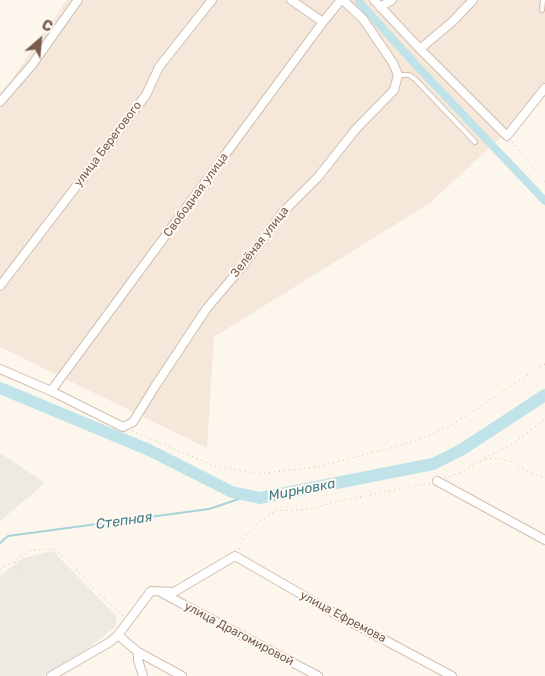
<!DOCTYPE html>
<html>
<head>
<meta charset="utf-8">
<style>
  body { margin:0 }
  #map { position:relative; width:545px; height:676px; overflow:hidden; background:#fdf6ec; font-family:Rubik,sans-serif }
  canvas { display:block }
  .north { position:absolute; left:15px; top:15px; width:50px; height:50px; -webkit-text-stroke:4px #fffaf3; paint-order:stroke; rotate:27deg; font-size:14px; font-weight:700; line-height:20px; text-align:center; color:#7a5c4d }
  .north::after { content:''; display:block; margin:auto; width:18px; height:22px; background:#7a5c4d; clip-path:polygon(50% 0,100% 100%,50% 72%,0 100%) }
</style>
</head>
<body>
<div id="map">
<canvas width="545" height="676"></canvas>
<div class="north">С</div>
</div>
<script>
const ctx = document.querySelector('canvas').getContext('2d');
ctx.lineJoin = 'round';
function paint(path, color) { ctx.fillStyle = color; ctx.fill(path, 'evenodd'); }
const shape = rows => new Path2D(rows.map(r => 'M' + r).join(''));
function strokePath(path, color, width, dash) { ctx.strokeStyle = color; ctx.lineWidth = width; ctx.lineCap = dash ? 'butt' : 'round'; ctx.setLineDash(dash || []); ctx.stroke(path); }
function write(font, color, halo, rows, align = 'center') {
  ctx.font = font + ' Rubik,sans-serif'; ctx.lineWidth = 4; ctx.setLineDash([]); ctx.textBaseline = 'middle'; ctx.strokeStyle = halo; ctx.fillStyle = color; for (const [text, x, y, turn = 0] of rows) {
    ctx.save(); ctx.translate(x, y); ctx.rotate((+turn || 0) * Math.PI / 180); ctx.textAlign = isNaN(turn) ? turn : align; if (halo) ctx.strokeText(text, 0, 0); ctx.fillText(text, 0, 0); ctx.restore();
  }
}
const residential = shape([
  [67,0,545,0,545,96,430,203,214,337,207,448,0,347,0,96]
]);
const industrial = shape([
  [0,453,45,483,0,521],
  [53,551,117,617,115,627,86,650,43,676,0,676,0,576,23,558]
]);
const stream = shape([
  [0,543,8,536,209,509,248,496]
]);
const canal = shape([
  [359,2,416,65,545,201]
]);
const river = shape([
  [0,388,149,450,232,492,260,498,433,464,461,450,545,395]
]);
const path = shape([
  [512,142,545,182],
  [132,431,215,466,259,474,317,467,413,442,450,426,545,364],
  [484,458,508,447,545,420],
  [445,478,464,471,484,459,498,458,512,462,525,470,545,479],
  [239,549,243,539,258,523,275,511,311,509,334,502,430,483],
  [15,562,27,577],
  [0,570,32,550,54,549,71,563,85,580,123,616]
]);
const service = shape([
  [542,10,543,0],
  [398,75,409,75,415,79,475,142]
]);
const minor = shape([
  [291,0,323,22],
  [374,0,420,49,507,136,545,88],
  [380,7,392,0],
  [420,49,453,21,473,0],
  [0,102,32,65,78,0],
  [0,286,146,95,159,67,212,0],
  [0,369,51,391,123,427,133,422,154,388,207,308,241,268,283,212,318,177,356,129,394,90,398,75,393,63,363,19,343,0],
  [51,391,323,22,341,0],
  [437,481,545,540],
  [162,593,318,676],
  [118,635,138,652,182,676],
  [138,652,138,660,143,676],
  [51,676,110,642,118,635,151,591,174,592,235,556,332,612,452,676]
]);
const streetNames = [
  ["улица Берегового",108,144,-53],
  ["Свободная улица",196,195,-54],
  ["Зелёная улица",260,242,-52],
  ["улица Ефремова",343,617,28],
  ["улица Драгомировой",239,634,28]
];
const waterNames = [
  ["Мирновка",302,490,-11],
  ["Степная",124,521,-8]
];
paint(residential, '#f5e8da');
paint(industrial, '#efe9e4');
strokePath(stream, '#a5d3da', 2);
strokePath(canal, '#bfe3e8', 8);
strokePath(river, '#bfe3e8', 12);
strokePath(service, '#d1beb0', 6);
strokePath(minor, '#d1beb0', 10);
strokePath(path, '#d9b8a5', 1, [1, 4]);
strokePath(service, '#fff', 4);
strokePath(minor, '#fff', 8);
write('12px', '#7a5c4d', '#fffaf3', streetNames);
write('italic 14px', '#437c86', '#fffaf3', waterNames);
</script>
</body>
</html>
